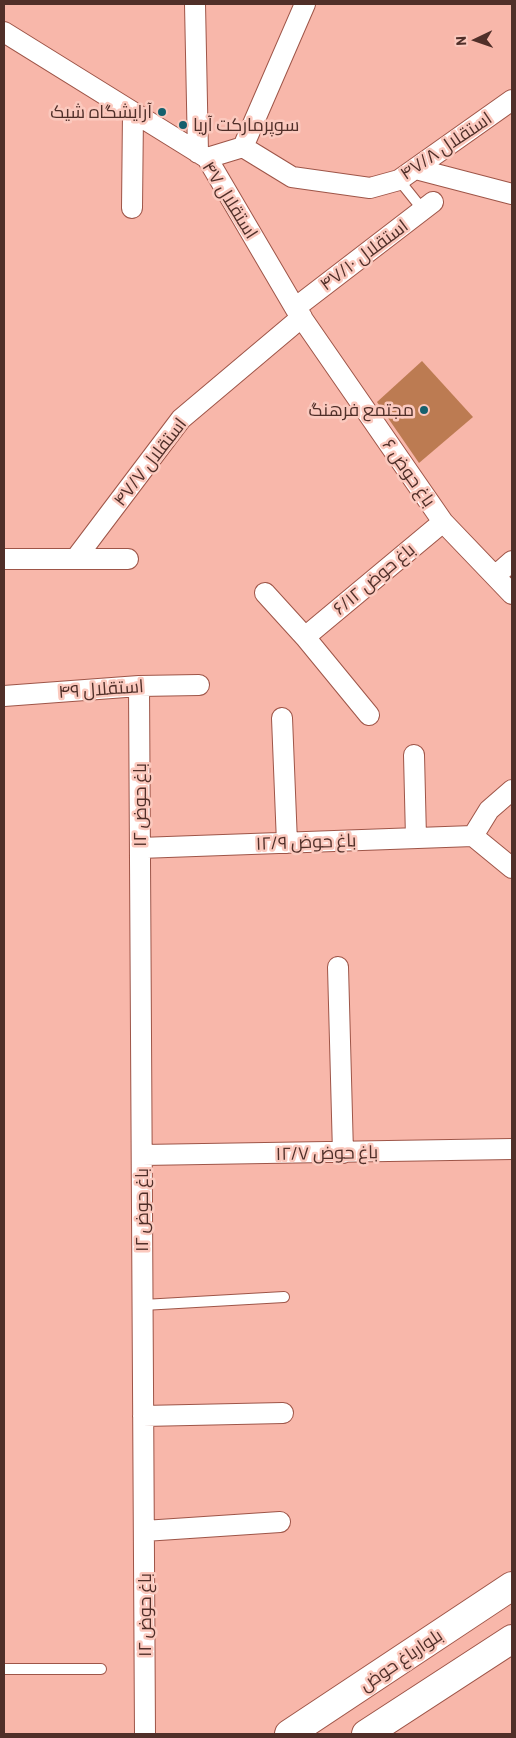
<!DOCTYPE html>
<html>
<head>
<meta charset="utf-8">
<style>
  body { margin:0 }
  #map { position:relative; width:516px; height:1738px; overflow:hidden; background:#f8b7aa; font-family:Barlow,sans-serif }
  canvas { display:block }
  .frame { position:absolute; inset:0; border:5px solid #502f29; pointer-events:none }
  .north { position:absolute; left:451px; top:15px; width:50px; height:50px; -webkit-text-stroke:4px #fbc9be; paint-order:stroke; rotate:267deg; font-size:14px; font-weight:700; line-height:20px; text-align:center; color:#502f29 }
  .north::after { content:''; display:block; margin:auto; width:18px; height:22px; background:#502f29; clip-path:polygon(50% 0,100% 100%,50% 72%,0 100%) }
</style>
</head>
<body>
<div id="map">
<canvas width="516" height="1738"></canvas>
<div class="frame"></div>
<div class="north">N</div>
</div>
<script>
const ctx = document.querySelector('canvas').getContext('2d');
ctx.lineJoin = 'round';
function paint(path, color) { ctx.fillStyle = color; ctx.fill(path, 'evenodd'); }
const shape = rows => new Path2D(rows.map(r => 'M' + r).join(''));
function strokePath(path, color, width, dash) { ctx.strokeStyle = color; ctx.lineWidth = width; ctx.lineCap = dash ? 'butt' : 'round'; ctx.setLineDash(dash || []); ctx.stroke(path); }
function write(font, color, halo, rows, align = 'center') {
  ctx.font = font + ' Barlow,Cairo,sans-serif'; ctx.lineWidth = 5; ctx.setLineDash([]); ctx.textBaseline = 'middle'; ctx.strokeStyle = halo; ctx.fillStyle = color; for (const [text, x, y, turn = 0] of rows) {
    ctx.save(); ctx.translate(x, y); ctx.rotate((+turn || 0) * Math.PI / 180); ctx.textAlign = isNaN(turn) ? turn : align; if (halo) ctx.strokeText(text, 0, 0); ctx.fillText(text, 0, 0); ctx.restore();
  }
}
const building = shape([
  [422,361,473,417,419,463,377,402]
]);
const service = shape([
  [399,180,423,210],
  [143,1305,284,1297],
  [4,1669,101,1669]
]);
const minor = shape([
  [195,4,198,153],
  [4,32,207,158,295,308,443,522,512,594],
  [243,147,305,4],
  [207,158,243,147,292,177,370,188,399,180,512,100],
  [416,169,512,194],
  [132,208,133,113],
  [295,308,433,202],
  [76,558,181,419,302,317],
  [4,559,128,559],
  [495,576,512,561],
  [265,593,305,637,369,715],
  [305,637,443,522],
  [139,686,145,1734],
  [4,696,139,686,199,685],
  [282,718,287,843],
  [414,755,416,838],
  [473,836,489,810,512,790],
  [473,836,512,868],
  [140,848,473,836],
  [338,967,343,1153],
  [142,1155,512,1149],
  [143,1416,283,1413],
  [144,1531,280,1522]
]);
const secondary = shape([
  [289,1734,512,1586],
  [366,1734,512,1639]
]);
const markers = [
  [162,112,5,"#15606d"],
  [183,125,5,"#15606d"],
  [424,410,5,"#15606d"]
];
const poiNames = [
  ["آرایشگاه شیک",152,112],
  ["سوپرمارکت آریا",193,125,"left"],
  ["مجتمع فرهنگ",414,410]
];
const streetNames = [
  ["۴۷/۸ استقلال",446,146,-34],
  ["۴۷ استقلال",230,200,58],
  ["۴۷/۱۰ استقلال",364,255,-37],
  ["۴۷/۷ استقلال",150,462,-52],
  ["۶ باغ حوض",409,473,55],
  ["۶/۱۲ باغ حوض",374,579,-40],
  ["۴۹ استقلال",101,689,-4],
  ["۱۲ باغ حوض",140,805,-90],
  ["۱۲/۹ باغ حوض",306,842,-2],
  ["۱۲/۷ باغ حوض",327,1153,-1],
  ["۱۲ باغ حوض",142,1210,-90],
  ["۱۲ باغ حوض",145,1615,-90],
  ["بلوارباغ حوض",401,1660,-34]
];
paint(building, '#bc7b52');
strokePath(service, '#9e5548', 12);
strokePath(minor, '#9e5548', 22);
strokePath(secondary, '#9e5548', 30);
strokePath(service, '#fff', 10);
strokePath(minor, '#fff', 20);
strokePath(secondary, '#fff', 28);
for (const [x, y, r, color] of markers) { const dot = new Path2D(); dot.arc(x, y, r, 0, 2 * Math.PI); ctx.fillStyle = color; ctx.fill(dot); strokePath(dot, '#fbc9be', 2); }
write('18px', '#502f29', '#fbc9be', poiNames, 'right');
write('18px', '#502f29', '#fbc9be', streetNames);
</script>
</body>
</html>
